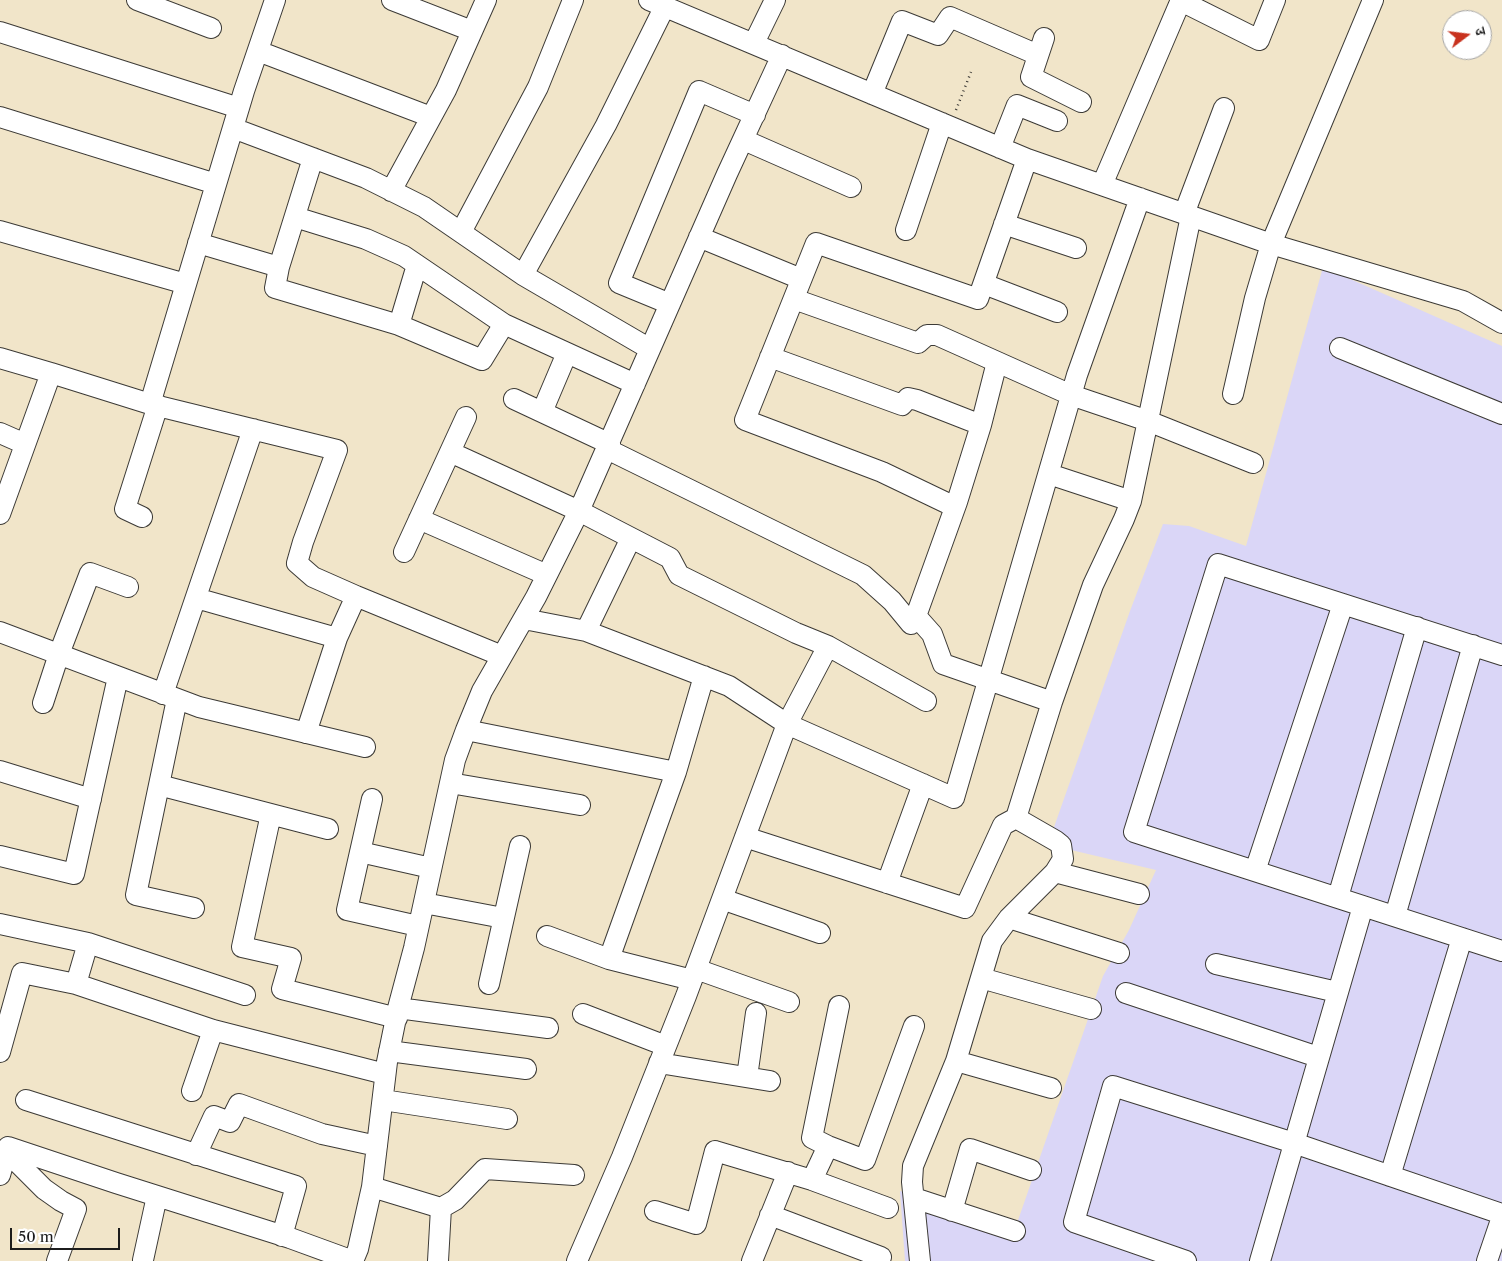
<!DOCTYPE html>
<html>
<head>
<meta charset="utf-8">
<style>
  body { margin:0 }
  #map { position:relative; width:1502px; height:1261px; overflow:hidden; background:#f1e5c9; font-family:"Libre Caslon Text","Noto Serif Devanagari",serif }
  canvas { display:block }
  .north { position:absolute; left:1442px; top:10px; width:50px; height:50px; box-sizing:border-box; background:#fff; border:1px solid #a4a4a4; border-radius:50%; rotate:75deg; font-size:14px; font-weight:700; line-height:20px; text-align:center; color:#1c1c1c }
  .north::after { content:''; display:block; margin:auto; width:18px; height:22px; background:#c8321e; clip-path:polygon(50% 0,100% 100%,50% 72%,0 100%) }
  .scale { position:absolute; left:10px; top:1228px; width:110px; height:22px; box-sizing:border-box; border:2px solid #1c1c1c; border-top:0; padding-left:6px; font-size:15px; line-height:18px; white-space:nowrap; color:#1c1c1c; -webkit-text-stroke:4px #fff; paint-order:stroke }
</style>
</head>
<body>
<div id="map">
<canvas width="1502" height="1261"></canvas>
<div class="north">उ</div>
<div class="scale">50 m</div>
</div>
<script>
const ctx = document.querySelector('canvas').getContext('2d');
ctx.lineJoin = 'round';
function paint(path, color) { ctx.fillStyle = color; ctx.fill(path, 'evenodd'); }
const shape = rows => new Path2D(rows.map(r => 'M' + r).join(''));
function strokePath(path, color, width, dash) { ctx.strokeStyle = color; ctx.lineWidth = width; ctx.lineCap = dash ? 'butt' : 'round'; ctx.setLineDash(dash || []); ctx.stroke(path); }
const built = shape([
  [1323,267,1502,346,1502,1261,905,1261,900,1191,1016,1226,1103,976,1129,930,1156,870,1071,850,1053,830,1130,611,1163,524,1189,526,1246,546]
]);
const path = shape([
  [956,110,971,72]
]);
const minor = shape([
  [137,0,211,28],
  [392,0,472,31],
  [649,0,1027,159,1271,244,1373,0],
  [1181,1,1259,40,1275,0],
  [0,32,239,108],
  [1044,38,1031,77,1081,102],
  [754,43,775,0],
  [258,51,431,117],
  [872,94,902,21,938,35,950,17,1038,55],
  [0,117,216,184],
  [233,128,366,178,424,207,523,275,650,349],
  [744,140,851,187],
  [1000,148,1017,105,1057,121],
  [313,158,279,267,275,288,399,325,482,360,504,324],
  [1102,185,1181,0],
  [391,191,446,90,486,0],
  [1184,214,1224,108],
  [295,217,366,239,404,256,504,324,635,384],
  [1004,224,1076,248],
  [906,230,942,123],
  [0,231,186,284],
  [461,232,538,87,573,0],
  [699,237,801,279],
  [198,243,279,267],
  [523,275,606,125,665,6],
  [984,284,1057,312],
  [794,299,918,343,927,335,937,335,1071,395,1148,421,1253,463],
  [670,304,619,283,699,91,755,115],
  [399,325,417,265],
  [1340,348,1502,414],
  [770,357,902,405,908,398,917,400,981,425],
  [0,358,51,373],
  [1233,394,1255,298,1271,244,1463,301,1502,323],
  [514,399,610,444],
  [150,404,337,450,303,542,297,563,313,577,356,596,502,656],
  [542,412,567,353],
  [0,433,25,444],
  [607,449,863,575,892,601,911,624,916,616,957,502,981,425,997,362],
  [450,452,579,511,670,558,679,575,796,633,828,646,926,701],
  [1049,474,1131,501],
  [955,507,882,472,745,420,816,243,978,299,1027,159],
  [0,514,51,373,150,404,244,91,275,0],
  [142,517,125,509,158,405],
  [419,519,547,575],
  [404,552,466,417],
  [196,598,337,638],
  [916,616,932,634,943,664,1052,702],
  [524,619,586,631,729,686,787,724,954,798,1077,375,1140,198],
  [586,631,631,538],
  [0,632,199,707,365,747],
  [1502,655,1218,564,1134,832,1502,951],
  [163,694,253,429],
  [177,699,136,895,194,908],
  [43,703,59,654,90,573,128,587],
  [466,730,676,772],
  [306,733,337,638,356,596],
  [0,771,91,799],
  [450,783,580,805],
  [159,785,328,829],
  [372,799,347,910,418,926],
  [271,814,242,947,291,958,282,989,397,1018],
  [745,837,965,908,1003,825,1016,818,1052,702,1093,585,1124,519,1131,501,1191,216],
  [360,852,431,868],
  [0,856,74,874,118,677],
  [1255,871,1343,604],
  [1055,872,1139,894],
  [887,883,923,784],
  [1338,897,1417,627],
  [722,899,820,933],
  [424,903,503,918],
  [1395,916,1473,645],
  [1009,918,1119,953],
  [0,924,88,943,245,995],
  [547,936,609,959,692,980],
  [609,959,676,772,704,676],
  [1216,964,1337,992],
  [696,969,789,1002],
  [981,978,1091,1009],
  [76,984,88,943],
  [489,984,520,846],
  [1126,993,1318,1057],
  [839,1006,812,1138,828,1146,865,1160,914,1026],
  [398,1008,548,1028],
  [583,1014,666,1046],
  [389,1051,526,1069],
  [0,1052,22,973,76,984,213,1030,385,1074],
  [956,1061,1051,1088],
  [659,1063,770,1081],
  [747,1077,756,1013],
  [192,1091,213,1030],
  [26,1100,296,1186,282,1236],
  [383,1100,507,1119],
  [6,1154,11,1156,44,1189,61,1201,76,1209,57,1261],
  [196,1155,214,1116,230,1122,239,1104,322,1134,377,1146],
  [0,1175,8,1147,116,1183,290,1238,353,1261],
  [1390,1176,1462,938],
  [812,1180,828,1146],
  [914,1198,1015,1231],
  [441,1208,455,1200,485,1169,574,1175],
  [655,1211,696,1224,715,1151,812,1180,888,1208],
  [952,1211,970,1149,1031,1170],
  [770,1215,881,1257],
  [143,1260,157,1196],
  [353,1261,358,1249,372,1187],
  [438,1261,441,1208,372,1187,387,1062,398,1008,414,948,455,760,466,730,482,691,536,597,579,511,727,174,782,55],
  [577,1261,622,1157,686,996,787,724,828,646],
  [752,1261,788,1172],
  [920,1261,912,1182,913,1166,956,1061,992,941,1009,918,1055,872,1063,859,1061,845,1056,841,1016,818],
  [1186,1261,1074,1222,1113,1086,1294,1143,1502,1214],
  [1260,1261,1363,906],
  [1487,1261,1502,1217]
]);
paint(built, '#dad6f7');
strokePath(minor, '#3c3a36', 22);
strokePath(path, '#3c3a36', 2.5, [1, 4]);
strokePath(minor, '#fff', 20);
</script>
</body>
</html>
